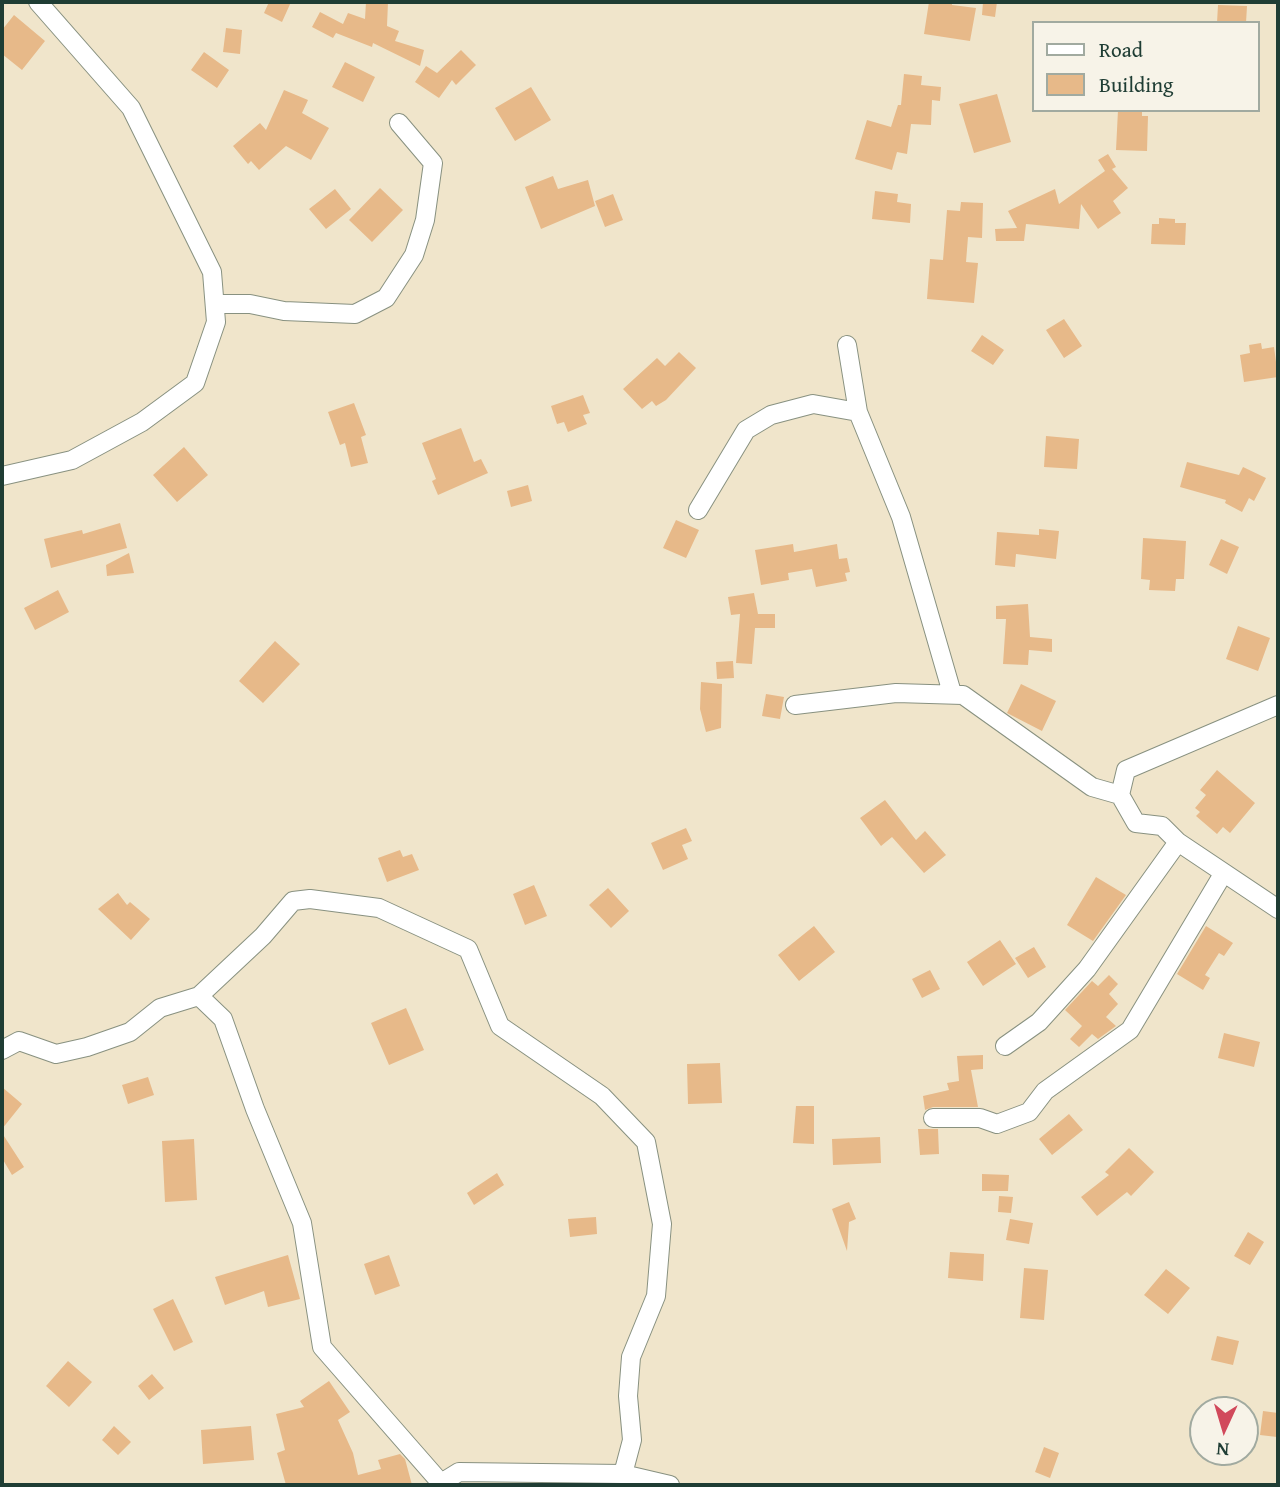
<!DOCTYPE html>
<html>
<head>
<meta charset="utf-8">
<style>
  body { margin:0 }
  #map { position:relative; width:1280px; height:1487px; overflow:hidden; background:#f0e5cb; font-family:"Gentium Book Plus",serif }
  canvas { display:block }
  .frame { position:absolute; inset:0; border:4px solid #1f3d34; pointer-events:none }
  .legend { position:absolute; left:1032px; top:21px; width:228px; height:91px; box-sizing:border-box; background:#f7f3e8; border:2px solid #a1aaa0; margin:0; padding:9px 12px; list-style:none; font-size:21px; color:#1f3d34 }
  .legend li { display:flex; align-items:center; gap:14px; height:35px }
  .legend b { width:35px; border:2px solid #a1aaa0 }
  .north { position:absolute; left:1189px; top:1396px; width:70px; height:70px; box-sizing:border-box; background:#f7f3e8; border:2px solid #a1aaa0; border-radius:50%; rotate:184deg; font-size:19px; font-weight:700; line-height:28px; text-align:center; color:#1f3d34 }
  .north::after { content:''; display:block; margin:auto; width:24px; height:32px; background:#d1495b; clip-path:polygon(50% 0,100% 100%,50% 72%,0 100%) }
</style>
</head>
<body>
<div id="map">
<canvas width="1280" height="1487"></canvas>
<div class="frame"></div>
<ul class="legend">
<li><b style="height:9px;background:#fff"></b>Road</li>
<li><b style="height:19px;background:#e7b989"></b>Building</li>
</ul>
<div class="north">N</div>
</div>
<script>
const ctx = document.querySelector('canvas').getContext('2d');
ctx.lineJoin = 'round';
function paint(path, color) { ctx.fillStyle = color; ctx.fill(path, 'evenodd'); }
const shape = rows => new Path2D(rows.map(r => 'M' + r).join(''));
function strokePath(path, color, width, dash) { ctx.strokeStyle = color; ctx.lineWidth = width; ctx.lineCap = dash ? 'butt' : 'round'; ctx.setLineDash(dash || []); ctx.stroke(path); }
const building = shape([
  [269,2,291,2,282,22,264,13],
  [366,2,388,2,387,26,399,31,395,41,424,50,420,66,373,43,372,47,336,33,333,38,312,27,320,12,343,24,348,13,365,19],
  [929,2,952,2,952,5,976,8,970,41,924,34],
  [983,2,997,2,995,17,982,15],
  [1218,5,1247,6,1246,23,1217,23],
  [14,15,45,41,22,70,2,54,2,30],
  [226,28,242,30,240,54,223,52],
  [461,50,476,65,456,85,452,80,439,98,415,82,426,66,437,73],
  [204,52,229,70,217,88,191,70],
  [345,62,375,77,363,102,332,87],
  [904,74,922,76,921,85,941,87,940,101,932,100,931,125,911,124,907,154,897,152,892,170,855,159,867,120,891,127,898,105,901,105],
  [531,87,551,120,515,141,495,108],
  [284,90,308,100,302,113,329,128,311,160,286,146,259,170,251,161,248,164,233,146,260,123,266,130],
  [997,94,1011,142,974,153,959,104],
  [1118,110,1142,110,1142,116,1148,116,1147,151,1116,150],
  [1108,154,1116,167,1112,169,1128,188,1113,201,1121,213,1098,229,1081,204,1079,229,1026,224,1024,241,996,241,995,229,1017,228,1008,211,1055,189,1059,204,1105,171,1098,160],
  [553,176,558,189,588,180,595,206,541,229,525,187],
  [380,188,403,210,372,242,349,220],
  [335,189,351,209,326,229,309,209],
  [875,191,898,194,897,202,911,204,910,223,872,219],
  [613,194,623,220,605,227,595,201],
  [961,202,983,203,982,238,968,237,966,262,978,263,974,303,927,299,930,259,943,260,947,210,960,211],
  [1159,218,1175,219,1175,223,1186,223,1185,245,1151,244,1152,224,1159,224],
  [1064,319,1082,346,1064,358,1046,330],
  [982,335,1004,350,993,365,971,351],
  [1261,343,1262,349,1274,347,1278,377,1244,382,1240,355,1250,353,1249,345],
  [679,352,696,368,666,400,656,406,652,401,642,409,623,389,657,358,665,366],
  [583,395,590,413,583,415,587,424,568,432,564,422,557,424,551,406],
  [354,403,366,435,361,437,368,463,351,467,345,443,340,445,328,412],
  [461,428,474,462,481,459,488,473,438,495,432,481,436,479,422,443],
  [1046,436,1079,439,1077,469,1044,467],
  [184,447,208,475,177,502,153,475],
  [1187,462,1239,475,1243,467,1266,478,1254,501,1249,498,1242,512,1225,503,1226,500,1180,487],
  [528,485,532,501,511,507,507,491],
  [676,520,699,530,686,558,663,548],
  [120,523,127,548,51,568,44,539,82,530,83,534],
  [1039,529,1059,531,1056,559,1016,554,1015,567,995,565,997,532,1039,535],
  [1143,538,1186,541,1184,579,1176,579,1175,591,1149,590,1150,580,1141,579],
  [1221,539,1239,547,1227,574,1209,565],
  [793,544,794,552,837,544,839,559,847,558,850,572,845,573,847,581,816,587,812,569,788,573,789,580,761,585,755,550],
  [129,553,134,573,107,576,106,565],
  [58,590,69,612,35,630,24,608],
  [754,593,758,614,775,614,775,628,755,628,752,664,736,663,740,614,731,615,728,597],
  [1028,604,1030,637,1052,639,1052,652,1029,650,1028,665,1003,664,1006,619,996,619,996,606],
  [1238,626,1270,638,1258,671,1226,659],
  [275,641,300,664,263,703,239,681],
  [733,661,734,678,717,679,716,662],
  [701,682,722,684,721,728,706,732,700,709],
  [1021,684,1056,701,1042,731,1007,713],
  [766,694,784,697,780,719,762,716],
  [1217,770,1255,803,1230,833,1223,827,1217,834,1196,816,1200,812,1195,808,1206,795,1200,790],
  [885,800,916,840,925,831,946,855,924,873,892,837,881,846,860,818],
  [686,828,692,841,682,845,688,859,663,870,651,843],
  [400,850,403,857,412,854,419,870,387,882,378,858],
  [1096,877,1126,895,1093,941,1067,925],
  [534,885,547,916,525,925,513,894],
  [608,888,629,911,611,928,589,905],
  [118,893,127,905,130,902,150,919,131,940,98,909],
  [814,926,835,952,799,981,778,955],
  [1206,926,1233,943,1224,956,1219,953,1205,975,1210,978,1203,990,1177,974],
  [1000,940,1016,964,983,986,967,962],
  [1034,947,1046,967,1028,978,1015,958],
  [930,970,940,989,922,998,912,979],
  [1109,975,1118,984,1109,994,1118,1004,1106,1017,1116,1026,1098,1039,1092,1034,1079,1047,1070,1039,1082,1026,1065,1010,1092,981,1098,986],
  [406,1008,424,1050,389,1065,371,1023],
  [1224,1033,1260,1042,1254,1067,1218,1058],
  [983,1055,983,1069,971,1070,978,1107,933,1107,925,1110,923,1096,949,1090,947,1083,959,1081,957,1056],
  [720,1063,722,1103,688,1104,687,1064],
  [148,1077,154,1095,128,1104,122,1085],
  [2,1087,22,1104,2,1129],
  [796,1106,814,1106,814,1144,793,1143],
  [1069,1114,1083,1130,1052,1155,1039,1139],
  [918,1129,938,1129,939,1154,920,1155],
  [2,1133,24,1167,12,1175,2,1158],
  [880,1137,881,1163,833,1165,832,1139],
  [194,1139,197,1200,165,1202,162,1141],
  [1129,1148,1154,1172,1131,1196,1127,1192,1097,1216,1081,1197,1109,1175,1105,1172],
  [497,1173,504,1185,474,1205,467,1193],
  [982,1174,1009,1175,1008,1191,982,1191],
  [999,1196,1013,1197,1011,1213,998,1212],
  [849,1202,856,1219,849,1222,847,1251,832,1209],
  [596,1217,597,1234,570,1237,568,1219],
  [1010,1219,1033,1223,1029,1244,1006,1240],
  [1248,1232,1264,1242,1250,1265,1234,1256],
  [950,1252,984,1254,983,1281,948,1278],
  [288,1255,300,1299,268,1307,264,1291,225,1305,215,1277],
  [389,1255,400,1286,375,1295,364,1264],
  [1024,1268,1048,1270,1044,1320,1020,1318],
  [1166,1269,1190,1288,1168,1314,1144,1295],
  [173,1299,193,1342,174,1351,153,1309],
  [1217,1336,1239,1341,1233,1365,1211,1360],
  [68,1361,92,1382,69,1407,46,1386],
  [152,1374,164,1388,149,1400,138,1386],
  [329,1381,350,1412,338,1420,353,1453,358,1475,381,1469,378,1460,400,1454,405,1459,412,1485,286,1485,277,1453,285,1450,276,1414,304,1407,300,1401],
  [1263,1411,1278,1413,1277,1437,1260,1435],
  [114,1426,131,1442,118,1455,102,1440],
  [251,1426,254,1460,203,1464,201,1430],
  [1044,1447,1059,1453,1050,1478,1035,1472]
]);
const minor = shape([
  [215,304,250,304,284,311,355,314,386,298,414,255,425,220,433,163,399,123],
  [847,345,858,412,901,517,952,693],
  [2,476,72,460,142,422,195,383,216,322,212,272,131,108,38,2],
  [698,510,746,430,771,415,813,404,858,412],
  [795,705,896,693,963,695,1092,787,1120,795,1136,823,1162,826,1178,842,1278,909],
  [1120,795,1126,770,1278,705],
  [199,996,263,936,293,901,310,899,379,908,468,949,500,1026,602,1096,646,1142,662,1224,656,1296,631,1357,628,1396,632,1440,623,1474],
  [1005,1046,1039,1022,1087,969,1178,842],
  [2,1050,19,1041,56,1054,87,1047,130,1032,160,1008,199,996,223,1019,255,1109,302,1223,322,1347,440,1482],
  [933,1118,980,1118,997,1124,1029,1112,1045,1091,1130,1030,1223,874],
  [438,1485,459,1472,623,1474,670,1485]
]);
paint(building, '#e7b989');
strokePath(minor, '#889180', 20);
strokePath(minor, '#fff', 18);
</script>
</body>
</html>
